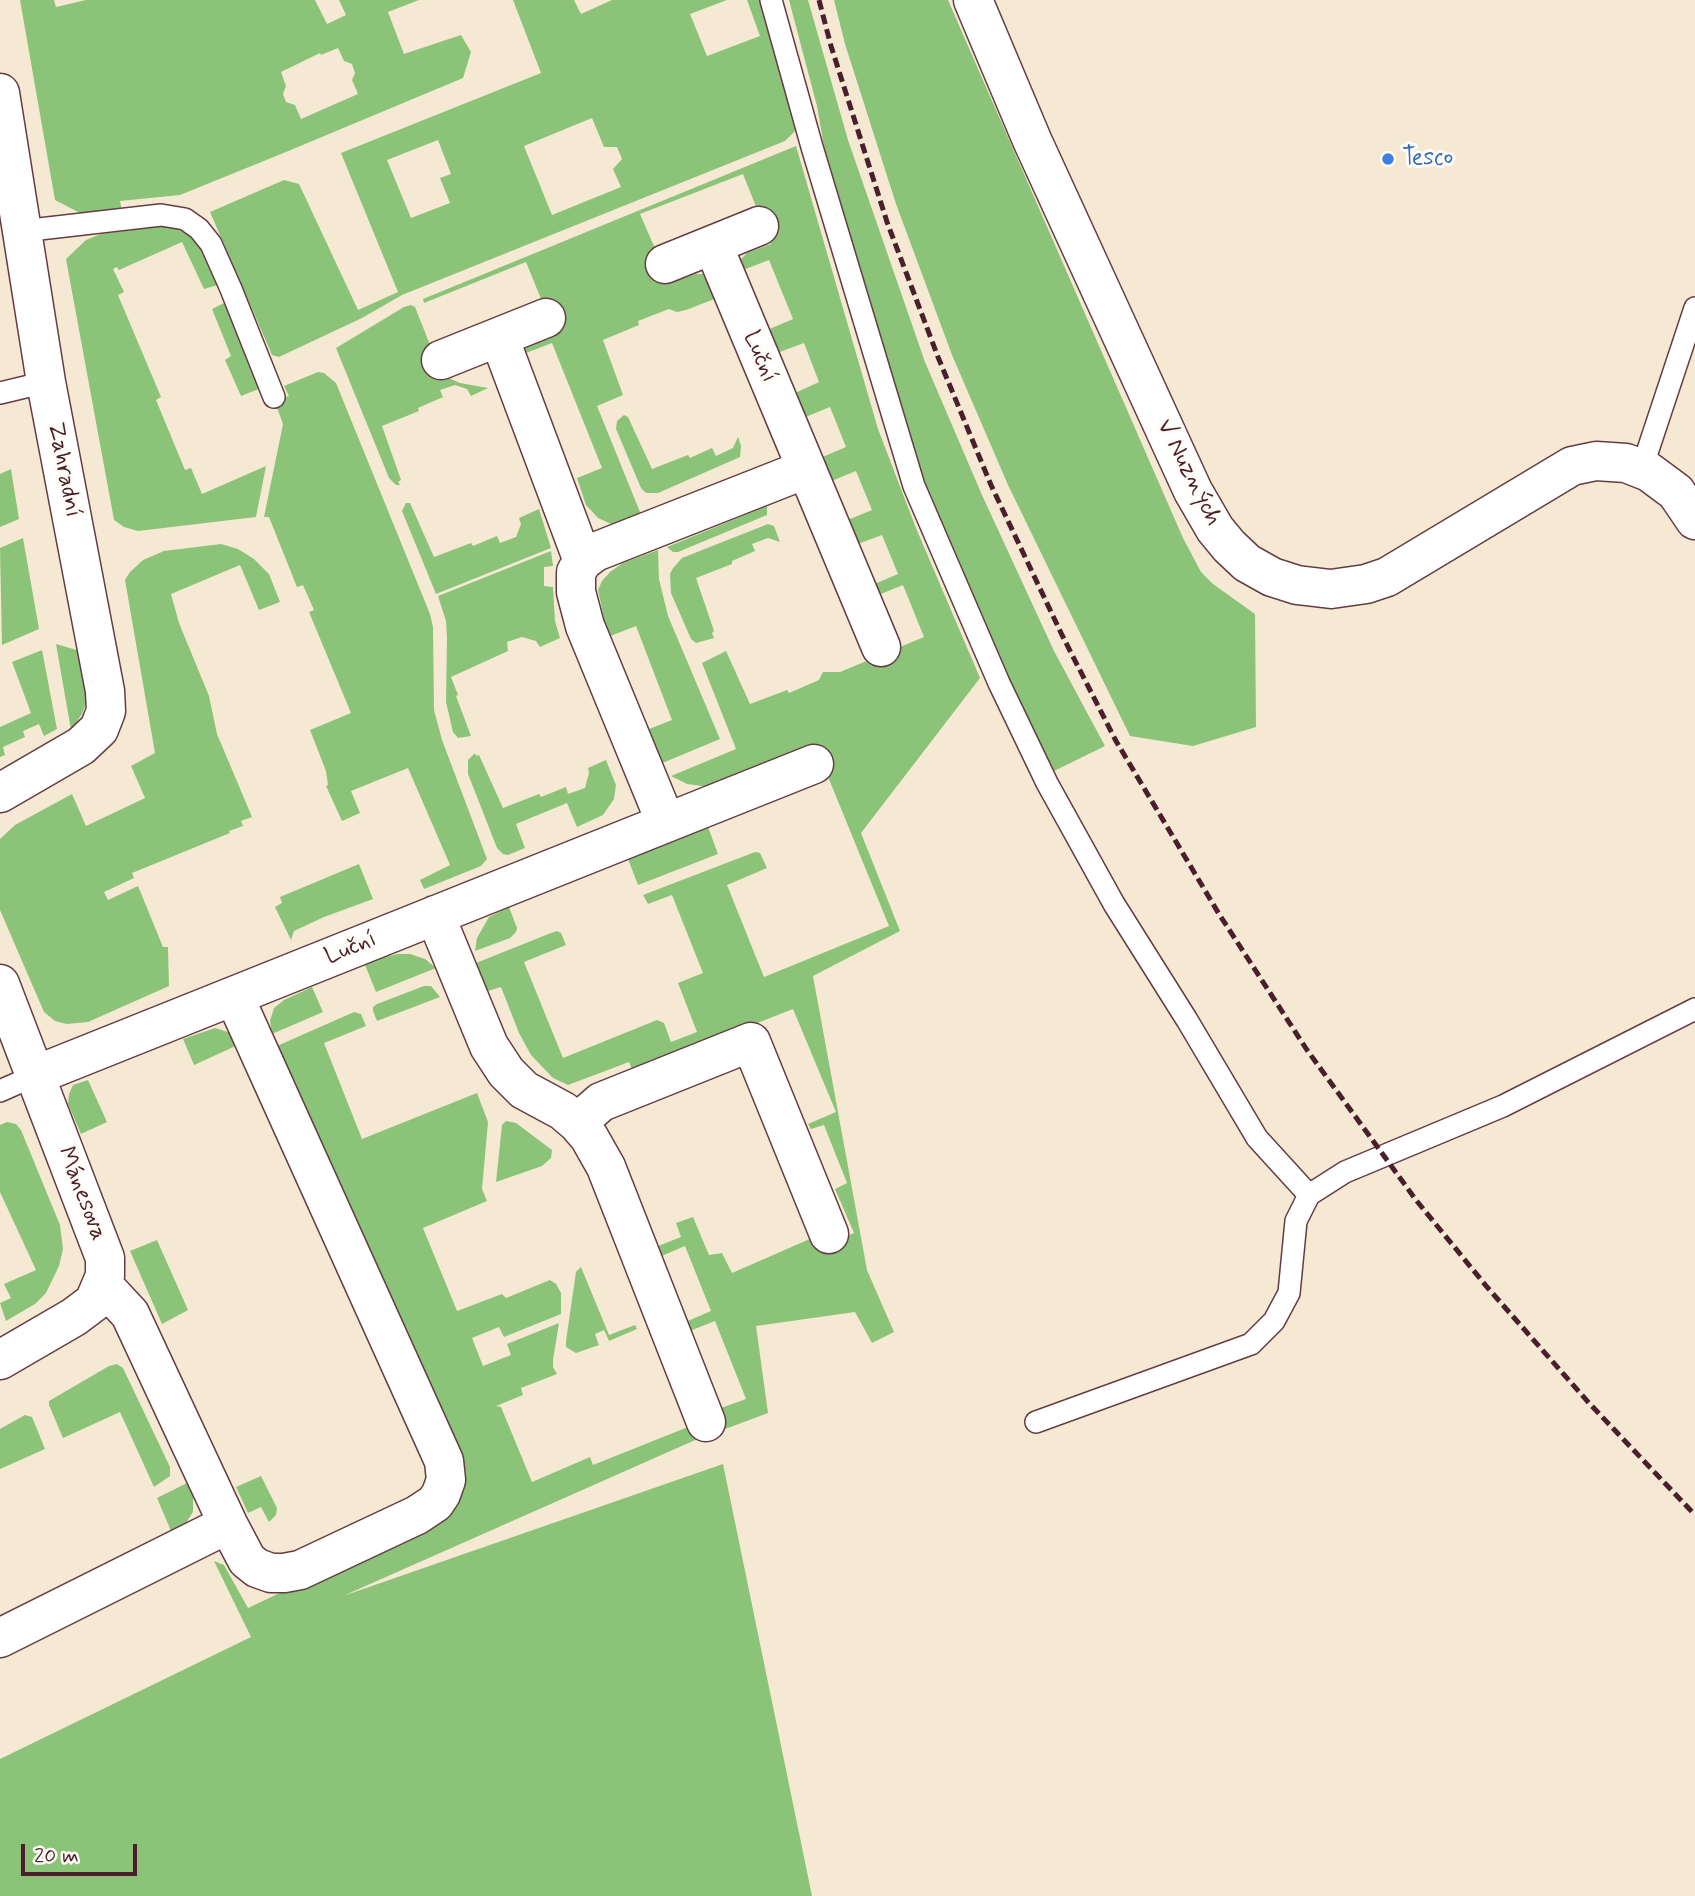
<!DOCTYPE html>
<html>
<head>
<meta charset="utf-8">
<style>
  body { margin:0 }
  #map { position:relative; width:1695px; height:1896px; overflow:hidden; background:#f6e9d3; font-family:Mynerve,sans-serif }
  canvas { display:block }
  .scale { position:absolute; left:21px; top:1844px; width:116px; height:32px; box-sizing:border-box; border:4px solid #4a1f2b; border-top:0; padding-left:9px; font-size:21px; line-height:24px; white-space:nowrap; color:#4a1f2b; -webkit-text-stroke:5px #fdfcf7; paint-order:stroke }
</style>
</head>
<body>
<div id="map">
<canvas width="1695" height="1896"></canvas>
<div class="scale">20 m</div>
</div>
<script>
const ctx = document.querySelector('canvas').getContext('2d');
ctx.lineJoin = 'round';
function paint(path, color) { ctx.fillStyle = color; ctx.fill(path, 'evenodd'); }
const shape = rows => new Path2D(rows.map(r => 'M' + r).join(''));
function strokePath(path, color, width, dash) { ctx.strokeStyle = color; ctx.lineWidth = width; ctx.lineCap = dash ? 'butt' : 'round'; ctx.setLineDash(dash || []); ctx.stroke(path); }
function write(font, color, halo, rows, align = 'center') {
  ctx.font = font + ' Mynerve,sans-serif'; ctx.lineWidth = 6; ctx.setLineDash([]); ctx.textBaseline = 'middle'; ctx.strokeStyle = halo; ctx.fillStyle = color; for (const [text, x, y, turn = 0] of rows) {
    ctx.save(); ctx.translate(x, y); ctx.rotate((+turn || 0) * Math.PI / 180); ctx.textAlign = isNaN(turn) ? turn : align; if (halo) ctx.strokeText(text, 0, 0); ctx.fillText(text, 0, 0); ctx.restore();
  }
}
const green = shape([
  [20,0,54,0,56,7,86,0,315,0,327,24,346,15,339,0,419,0,388,12,404,54,461,35,471,52,463,78,286,152,180,195,120,201,122,211,82,214,55,200],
  [338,48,344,61,352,64,355,73,352,80,358,94,301,119,295,105,286,102,283,94,286,86,281,72,320,53,321,55],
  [513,0,574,0,581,14,612,0,727,0,690,14,707,56,760,36,747,0,764,0,797,124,795,131,785,141,402,295,362,318,279,357,272,355,210,212,284,180,299,184,358,310,398,292,341,153,541,73],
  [592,118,604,147,617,147,622,159,613,169,621,187,552,215,524,146],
  [438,140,451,174,440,178,450,203,411,218,387,160],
  [789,0,808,0,848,140,925,362,982,495,1054,651,1105,746,1052,772,990,644,910,446,878,328,828,170,817,106],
  [834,0,948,0,1183,538,1201,572,1213,584,1255,614,1256,727,1193,746,1130,736,1008,485,952,355,896,204,845,44],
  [796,146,878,429,916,528,980,678,861,833,900,931,813,976,867,1270,894,1332,872,1343,855,1312,756,1326,768,1413,693,1441,343,1596,723,1464,812,1896,0,1896,0,1759,251,1637,214,1561,224,1565,248,1608,437,1519,461,1464,457,1443,277,1046,354,1012,361,1014,366,1026,324,1043,362,1139,477,1093,488,1122,482,1189,487,1201,423,1228,457,1311,502,1294,506,1298,550,1280,556,1284,561,1293,561,1314,504,1337,499,1327,472,1338,483,1366,511,1355,507,1344,559,1323,553,1360,553,1367,557,1374,521,1388,523,1395,496,1406,501,1407,532,1482,590,1457,593,1465,688,1427,691,1433,718,1409,746,1399,715,1321,687,1332,683,1323,711,1311,685,1246,657,1258,653,1248,681,1237,676,1223,693,1217,709,1255,722,1253,732,1273,812,1238,822,1247,854,1233,835,1189,847,1183,824,1125,811,1129,808,1124,836,1112,793,1009,633,1072,629,1062,568,1085,553,1078,531,1055,519,1033,501,987,488,991,486,990,476,963,551,933,557,931,561,933,566,945,524,962,563,1058,657,1020,664,1023,671,1042,697,1032,678,983,703,973,672,895,648,904,643,895,755,852,760,853,767,868,727,885,764,977,889,926,815,745,709,787,687,784,671,776,736,749,702,663,726,651,750,704,787,690,789,693,819,680,823,672,840,672,924,637,903,585,876,596,872,585,898,574,882,535,855,545,845,521,872,510,856,471,829,482,820,458,846,447,830,407,803,418,793,394,819,382,804,343,777,353,767,330,793,319,769,260,743,270,741,266,740,260,747,253,771,244,743,174,640,214,670,283,695,274,704,274,710,279,717,298,686,310,677,312,669,309,638,321,639,325,603,340,623,395,597,406,642,517,617,524,611,524,598,518,586,505,577,478,602,468,552,343,526,353,521,343,552,326,526,262,424,303,423,299],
  [167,226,188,233,197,243,205,253,218,285,204,289,182,242,119,270,117,267,113,269,124,292,118,295,161,397,156,400,185,470,191,468,202,494,266,466,256,517,138,531,124,527,114,520,66,259,86,240,101,234],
  [226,302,261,388,241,396,225,360,231,356,212,309],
  [411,305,415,307,442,375,460,383,488,388,471,396,467,389,455,385,440,390,443,397,418,408,419,411,382,426,401,480,398,482,400,485,396,485,389,478,336,348,404,307],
  [318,372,324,373,336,383,430,614,433,627,434,710,442,740,487,859,481,866,424,889,420,880,450,865,408,768,351,791,360,813,342,821,326,786,328,785,326,771,310,730,351,713,309,612,314,610,303,585,297,587,269,517,264,517,283,424,275,402,289,396,284,386],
  [624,415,628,417,652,469,688,455,690,458,712,448,716,456,733,448,738,437,741,446,740,457,658,493,646,493,641,488,616,429,617,421],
  [11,469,19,519,0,527,0,474],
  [406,503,410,503,434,557,471,543,473,546,497,536,500,543,516,537,521,524,519,518,539,509,551,548,436,594,402,511],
  [767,506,767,515,678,552,673,552,667,547],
  [768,524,774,526,780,542,768,538,752,544,755,551,732,561,732,564,696,578,714,631,712,633,714,638,696,643,691,639,671,593,670,574,673,568,682,558],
  [23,538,39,629,2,645,0,548],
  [221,544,238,549,254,559,269,574,280,602,259,610,240,565,171,594,179,623,209,696,217,734,252,817,241,821,243,826,229,831,230,833,132,873,134,878,104,892,108,900,138,886,163,947,168,947,169,986,88,1022,67,1024,55,1021,44,1012,0,910,0,839,15,825,72,794,86,826,145,798,131,766,155,753,125,580,130,572,143,560,164,551],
  [658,550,659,579,668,616,720,739,660,764,644,731,672,720,636,626,608,637,598,590,602,581,610,572,623,563],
  [551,551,553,566,544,567,544,586,553,587,555,621,560,638,540,647,536,641,522,637,507,642,508,651,451,677,458,695,456,696,471,736,458,738,453,732,446,702,447,637,446,621,438,596],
  [56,644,80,651,88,697,82,714,71,730],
  [42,650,57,729,44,736,39,724,23,731,25,737,3,747,5,755,0,757,0,727,31,713,12,662],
  [475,753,476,756,479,755,503,808,539,794,541,797,566,787,568,794,585,788,589,773,588,768,606,760,616,785,614,799,603,815,577,827,567,803,516,824,525,848,508,855,503,854,497,848,468,774,468,760],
  [708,827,718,854,638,885,628,859],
  [359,864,373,899,324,917,294,931,291,940,275,907,282,903,280,897],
  [509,907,517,928,516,932,510,938,475,951,477,938,489,917],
  [398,954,410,954,425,959,436,968,376,992,365,965,381,958],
  [424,986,431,986,440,997,377,1021,373,1011,373,1007,377,1004],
  [312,987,323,1012,272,1034,270,1021,274,1008,284,1000],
  [215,1028,228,1032,240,1044,194,1065,183,1039],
  [88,1080,107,1122,81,1134,68,1104,69,1094,73,1085],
  [506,1121,516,1123,552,1150,551,1158,542,1166,496,1182,502,1125],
  [7,1122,16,1124,21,1130,60,1225,63,1249,59,1266,46,1293,35,1304,6,1321,0,1303,11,1298,4,1284,36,1270,0,1192,0,1125],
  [157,1240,188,1310,162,1324,130,1251],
  [581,1267,609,1335,635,1325,637,1329,609,1341,604,1330,595,1334,599,1345,576,1353,566,1347,566,1341,576,1272],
  [117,1364,123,1368,170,1467,170,1476,154,1487,120,1412,63,1438,49,1405,49,1401,109,1366],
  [25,1415,32,1417,45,1449,0,1469,0,1429],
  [261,1476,277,1508,276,1515,269,1522,261,1507,248,1513,236,1487],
  [189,1482,193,1491,193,1512,182,1529,171,1531,157,1498]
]);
const service = shape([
  [771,0,812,147,914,486,999,683,1047,783,1114,904,1187,1020,1257,1138,1309,1195],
  [22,231,161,215,185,219,199,229,211,244,231,289,274,397],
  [0,393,46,382],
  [1642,468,1695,308],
  [0,1091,36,1075],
  [1036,1422,1251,1344,1274,1321,1289,1293,1296,1221,1309,1195,1345,1172,1503,1106,1695,1009]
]);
const minor = shape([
  [973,0,1032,140,1193,491,1215,529,1229,546,1247,563,1272,577,1297,585,1331,589,1366,584,1387,577,1572,466,1596,461,1626,463,1649,472,1676,492,1695,520],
  [0,93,46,382,105,691,106,711,99,729,81,746,0,793],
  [713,245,881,647],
  [665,264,759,226],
  [441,360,546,318],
  [583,561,595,552,806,469],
  [666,823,814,764],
  [435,915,489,1046,506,1072,524,1090,563,1111,577,1123,589,1137,606,1167,706,1422],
  [0,984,105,1258,105,1276,94,1302,74,1317,0,1360],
  [36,1075,666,823,585,626,576,592,576,572,583,561,499,337],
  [577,1123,601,1102,751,1042,829,1234],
  [103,1285,130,1314,228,1524,247,1560,257,1568,271,1573,284,1573,300,1570,417,1515,435,1503,441,1494,446,1480,444,1461,234,996],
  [0,1638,228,1524]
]);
const rail = shape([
  [819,0,831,46,887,222,938,357,991,485,1062,635,1116,741,1219,914,1307,1050,1416,1200,1487,1287,1589,1403,1695,1515]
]);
const markers = [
  [1388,159,7,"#3f7fe0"]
];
const shopNames = [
  ["Tesco",1402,159]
];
const streetNames = [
  ["Luční",759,357,67],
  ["Zahradní",63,470,79],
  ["V Nuzných",1188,473,63],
  ["Luční",351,949,-22],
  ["Mánesova",81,1194,69]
];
paint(green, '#8bc479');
strokePath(service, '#643d44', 24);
strokePath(minor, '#643d44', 41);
strokePath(service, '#fff', 21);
strokePath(minor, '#fff', 38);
strokePath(rail, '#4a1f2b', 5, [10, 5]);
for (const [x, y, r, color] of markers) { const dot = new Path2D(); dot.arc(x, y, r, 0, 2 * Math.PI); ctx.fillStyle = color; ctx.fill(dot); strokePath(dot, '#fdfcf7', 2.5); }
write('24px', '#366cbe', '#fdfcf7', shopNames, 'left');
write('24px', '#4a1f2b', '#fdfcf7', streetNames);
</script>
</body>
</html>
